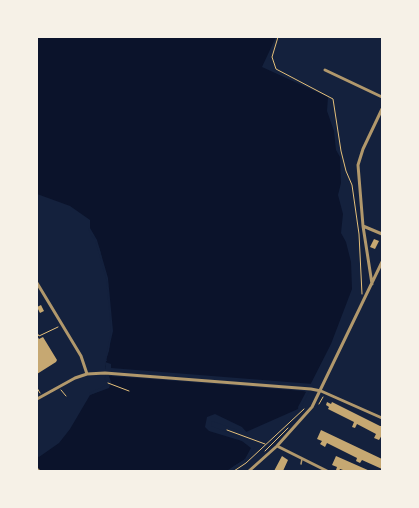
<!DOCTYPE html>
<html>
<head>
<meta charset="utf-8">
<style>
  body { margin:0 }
  #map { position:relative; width:419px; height:508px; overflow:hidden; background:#14213d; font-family:"Titillium Web",sans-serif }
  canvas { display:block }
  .frame { position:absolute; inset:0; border:38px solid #f6f1e7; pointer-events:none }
</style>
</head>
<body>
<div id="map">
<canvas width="419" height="508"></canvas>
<div class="frame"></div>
</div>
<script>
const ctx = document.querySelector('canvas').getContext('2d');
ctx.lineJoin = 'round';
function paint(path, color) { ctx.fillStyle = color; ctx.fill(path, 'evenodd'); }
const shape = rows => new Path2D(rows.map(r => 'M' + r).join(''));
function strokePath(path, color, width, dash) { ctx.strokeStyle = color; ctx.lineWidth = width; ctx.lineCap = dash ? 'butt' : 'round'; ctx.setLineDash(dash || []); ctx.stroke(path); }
const water = shape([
  [37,37,276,37,262,67,328,97,327,111,334,131,336,150,340,157,341,183,338,195,343,214,341,233,346,242,351,262,352,289,331,344,298,409,246,432,212,419,209,426,253,446,247,458,234,466,231,470,37,471,37,456,39,457,59,443,70,429,90,395,102,390,110,384,105,366,113,331,108,278,97,240,90,228,90,220,70,206,37,194]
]);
const pier = shape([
  [88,228,91,234,95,239,99,247,100,250,108,286,111,326,110,344,109,351,106,359,107,361,105,361,111,331,106,279,95,240,91,235],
  [105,362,111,364,111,368,313,384,299,411,298,407,306,392,303,391,165,380,109,376,111,382,109,388,90,395,89,393,107,385,108,382,104,379,106,376],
  [215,414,242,427,248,434,212,421,211,426,249,440,255,446,250,456,232,471,220,471,228,470,245,459,251,448,242,441,209,431,205,427,207,417]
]);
const building = shape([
  [374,239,379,241,375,249,370,247],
  [41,305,44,311,40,313,37,307],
  [37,336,39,339,43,337,57,360,56,362,37,374],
  [327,402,331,404,332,402,380,426,382,426,382,435,379,440,374,438,376,434,357,424,355,428,352,427,354,422,328,409,329,407,326,405],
  [321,430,382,459,382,469,362,460,360,463,356,461,357,458,327,443,325,447,320,444,322,441,317,439],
  [282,456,288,460,283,471,274,471],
  [336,456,370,471,346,471,340,469,339,471,336,470,337,467,332,465]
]);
const path = shape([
  [278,37,272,57,276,69,333,99,341,151,346,171,352,185,359,234,362,294],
  [37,333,39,336,58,327],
  [108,383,129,391],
  [37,388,40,393],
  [61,390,66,396],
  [319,404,323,397],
  [227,430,265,444],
  [265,451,288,428],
  [234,471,246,463,304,409]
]);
const service = shape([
  [301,464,302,459]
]);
const pedestrian = shape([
  [37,469,39,471]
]);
const minor = shape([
  [325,70,382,97],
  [363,226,382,234],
  [37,283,81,356,87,374],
  [372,284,363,226,358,165,363,149,382,109],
  [37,399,75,378,87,374,105,373,311,389,321,391,382,418],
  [277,446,327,471],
  [249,471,277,446,312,407,382,262]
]);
paint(water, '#0b132b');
paint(pier, '#14213d');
paint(building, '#c6a872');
strokePath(path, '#e5c07b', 1);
strokePath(service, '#b1986c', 1.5);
strokePath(pedestrian, '#b1986c', 2.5);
strokePath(minor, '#b1986c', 3);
</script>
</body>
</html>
